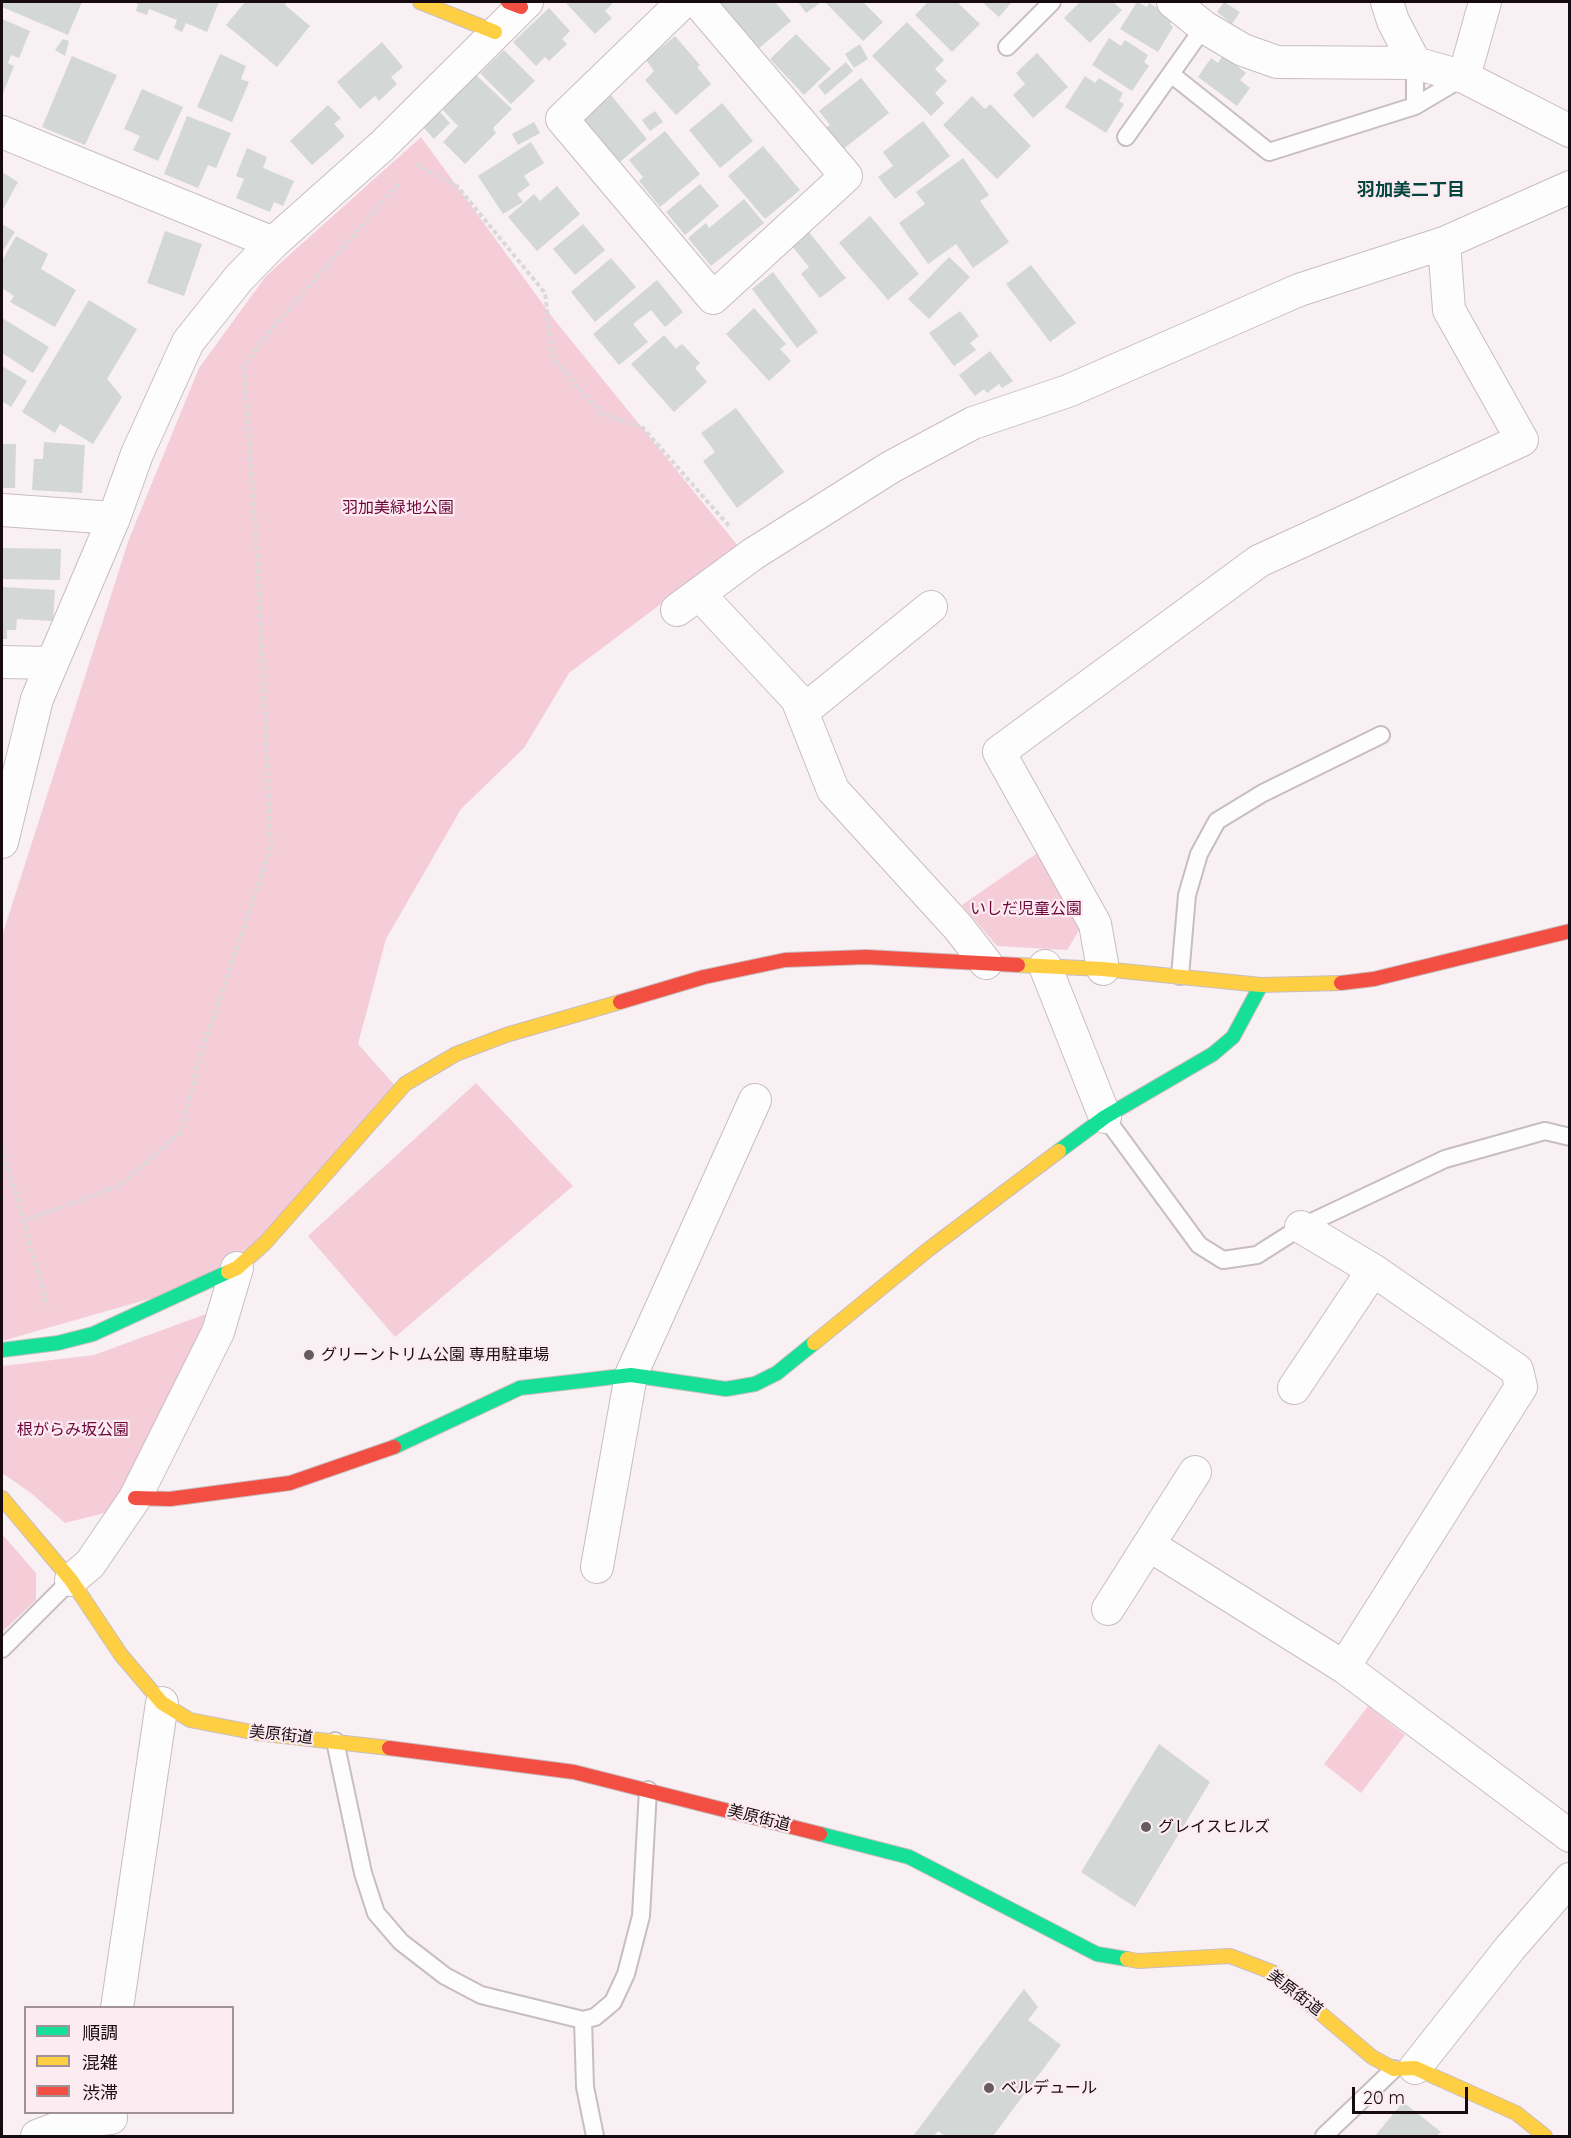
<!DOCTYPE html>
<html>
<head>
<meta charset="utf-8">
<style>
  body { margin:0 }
  #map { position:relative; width:1571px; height:2138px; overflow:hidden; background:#f8f0f2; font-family:Quicksand,"Noto Sans JP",sans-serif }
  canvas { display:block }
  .frame { position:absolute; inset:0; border:3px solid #180b0f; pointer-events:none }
  .legend { position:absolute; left:24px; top:2006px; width:210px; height:108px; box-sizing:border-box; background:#fcecf1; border:2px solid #a19297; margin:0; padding:8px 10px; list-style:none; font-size:18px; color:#180b0f }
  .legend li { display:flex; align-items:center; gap:12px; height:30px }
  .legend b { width:30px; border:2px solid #a19297 }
  .scale { position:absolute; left:1352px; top:2087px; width:116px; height:27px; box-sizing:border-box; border:3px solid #180b0f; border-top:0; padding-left:8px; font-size:18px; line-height:21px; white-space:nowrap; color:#180b0f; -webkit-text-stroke:4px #fcecf1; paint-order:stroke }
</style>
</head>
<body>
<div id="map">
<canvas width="1571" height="2138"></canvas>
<div class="frame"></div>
<ul class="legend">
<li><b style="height:8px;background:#16e098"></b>順調</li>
<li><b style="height:8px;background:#ffcf43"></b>混雑</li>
<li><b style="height:8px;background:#f24e42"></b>渋滞</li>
</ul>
<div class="scale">20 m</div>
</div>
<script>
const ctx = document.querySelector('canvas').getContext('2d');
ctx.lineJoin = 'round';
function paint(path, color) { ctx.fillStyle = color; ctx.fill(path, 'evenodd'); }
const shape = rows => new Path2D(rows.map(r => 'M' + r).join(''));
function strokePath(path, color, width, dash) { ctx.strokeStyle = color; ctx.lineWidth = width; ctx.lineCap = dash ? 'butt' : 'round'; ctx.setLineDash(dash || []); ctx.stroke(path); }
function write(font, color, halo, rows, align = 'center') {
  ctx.font = font + ' Quicksand,"Noto Sans JP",sans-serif'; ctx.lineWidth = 4.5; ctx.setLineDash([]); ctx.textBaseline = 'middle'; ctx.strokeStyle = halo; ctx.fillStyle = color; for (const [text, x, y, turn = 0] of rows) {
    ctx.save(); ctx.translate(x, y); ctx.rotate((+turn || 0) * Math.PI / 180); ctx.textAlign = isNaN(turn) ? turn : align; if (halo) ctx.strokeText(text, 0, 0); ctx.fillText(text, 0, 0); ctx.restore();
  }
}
const green = shape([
  [421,137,553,318,738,546,569,673,524,748,461,809,386,939,358,1044,399,1090,279,1226,191,1287,2,1341,2,936,129,539,199,368,266,276],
  [1039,852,1080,929,1067,950,997,946,962,905],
  [476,1083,573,1186,395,1337,308,1236],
  [206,1314,213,1321,109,1512,65,1523,31,1493,2,1473,2,1366,94,1355],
  [2,1534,36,1573,36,1600,2,1632],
  [1368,1706,1405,1735,1361,1793,1324,1764]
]);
const building = shape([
  [2,2,82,2,68,35,2,7],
  [132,2,219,2,207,32,186,23,182,32,174,28,177,20,149,9,147,15,136,11,138,4],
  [245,2,287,2,285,5,310,26,277,67,226,25],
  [565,2,614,2,605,11,612,18,595,34],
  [718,2,775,2,791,21,758,49],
  [798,2,817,2,819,4,806,13],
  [828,2,863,2,883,22,863,41,826,3],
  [928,2,957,2,980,24,952,52,915,15],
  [982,2,1012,2,999,17],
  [1080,2,1113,2,1122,10,1090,43,1064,18],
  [1137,2,1147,7,1149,3,1174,17,1170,24,1173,27,1158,52,1120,29],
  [1224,2,1240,12,1232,24,1217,12],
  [549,8,570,31,562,39,567,44,549,61,545,57,536,66,513,42],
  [2,19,30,31,19,58,11,55,8,63,14,66,2,96],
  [907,22,944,60,935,69,947,81,935,93,944,103,931,116,872,56],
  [796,34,831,69,804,95,770,59],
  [675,36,700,65,697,67,711,84,676,115,645,80,654,71,646,60],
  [1109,38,1121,46,1125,40,1148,55,1144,62,1149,66,1132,91,1092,65],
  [63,39,69,41,65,56,55,50],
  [382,42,403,67,391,77,397,84,379,101,375,96,360,109,337,82],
  [860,44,868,59,854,68,845,54],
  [504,50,535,81,511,104,480,73],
  [1037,53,1068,87,1033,118,1013,95,1025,84,1016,73],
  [220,54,246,66,241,79,249,82,232,122,197,107],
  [1223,55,1246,73,1240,80,1250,88,1237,106,1198,77,1211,58,1218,63],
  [72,56,117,75,85,145,42,127],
  [846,62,853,71,825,95,818,86],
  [475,74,512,109,493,128,496,133,465,164,443,142,458,126,441,108],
  [1085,76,1095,83,1099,78,1123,93,1119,101,1124,104,1106,133,1065,107],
  [861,78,889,113,842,150,824,129,830,125,819,111],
  [142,89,183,107,158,161,133,150,140,136,124,129],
  [610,94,647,139,620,162,582,118],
  [972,96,985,109,990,104,1031,146,997,179,943,125],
  [722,103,753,141,720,168,689,130],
  [328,105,341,118,334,124,345,136,312,165,290,141],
  [438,110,450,123,434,139,422,126],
  [655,111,663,122,650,131,642,120],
  [187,116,231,133,216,168,208,165,198,188,164,174],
  [923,121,950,156,895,199,878,177,893,166,883,152],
  [534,122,540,133,518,145,512,134],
  [665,131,700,174,660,207,639,181,643,177,629,160],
  [531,142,544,163,524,176,530,185,517,194,523,202,503,214,478,176],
  [763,146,800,190,765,219,728,176],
  [247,148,267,157,263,168,294,181,283,206,274,202,270,212,236,198,244,179,236,176],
  [963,158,989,195,980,201,1009,242,973,268,956,244,928,264,899,223,925,204,916,192],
  [2,172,18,182,2,211],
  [700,184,719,206,685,235,666,212],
  [557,186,580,214,537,251,508,217,534,194,540,201],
  [744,199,764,223,711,266,688,238,706,223,709,228],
  [870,216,919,274,888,300,839,243],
  [2,224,15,232,2,252],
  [583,224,605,250,575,275,553,249],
  [165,231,202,244,184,296,147,283],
  [808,231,846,278,820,298,801,274,809,267,791,245],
  [16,236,48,254,41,269,76,290,55,327,10,302,14,296,2,288,2,261],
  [949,257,970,277,929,319,908,299],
  [611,258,636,287,595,322,571,292],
  [1031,265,1076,323,1050,342,1006,284],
  [773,272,818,332,797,348,752,289],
  [657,280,683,312,665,327,651,310,633,324,648,342,619,365,593,334],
  [89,300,137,329,107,379,122,397,93,444,60,424,55,433,22,412],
  [754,308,786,344,780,349,791,361,769,381,726,334],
  [960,311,979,336,970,343,976,350,954,366,929,333],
  [2,318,49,347,33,373,2,353],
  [664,335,676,349,682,344,700,363,695,368,707,382,674,412,631,364],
  [990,351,1013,381,1002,388,999,384,987,393,984,389,975,396,959,375],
  [2,366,27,381,11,407,2,401],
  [736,408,784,472,737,508,703,461,715,452,701,433],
  [44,442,85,445,82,493,32,490,34,459,43,459],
  [2,444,16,444,15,488,2,488],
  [2,548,61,549,60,580,2,579],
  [2,587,55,590,53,621,17,619,16,630,7,630,7,639,2,639],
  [1159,1744,1210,1782,1135,1907,1081,1872],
  [1024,1989,1038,2007,1028,2020,1061,2045,993,2136,945,2136,938,2131,934,2136,913,2136],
  [1403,2102,1441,2132,1437,2136,1375,2136]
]);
const path = shape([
  [415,164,457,186,545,293,553,359,602,414,643,428,729,526],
  [2,1147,48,1307],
  [23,1221,119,1186,181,1132,198,1062,271,848,258,571,244,367,264,338,399,183]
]);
const lane = shape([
  [1007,47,1052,2],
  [1171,74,1269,152,1415,106,1464,77],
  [1415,106,1415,63],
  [1126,137,1204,27],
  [1180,976,1187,895,1199,854,1217,821,1263,793,1381,735],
  [1105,1117,1199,1245,1223,1260,1257,1255,1301,1227,1445,1159,1545,1131,1570,1137],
  [2,1649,71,1580],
  [335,1741,363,1873,376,1913,401,1942,445,1976,481,1995,583,2020,595,2017,613,2002,626,1974,641,1916,648,1790],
  [583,2020,585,2087,595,2136],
  [1324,2136,1394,2069]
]);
const street = shape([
  [683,2,562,119,713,298,846,176,698,2],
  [1173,2,1204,27,1243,50,1277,62,1415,63,1464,77,1570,131],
  [1387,2,1393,21,1415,63],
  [1464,77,1485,2],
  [2,132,273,243],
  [2,510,114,518],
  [699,594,797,699,833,790,958,927,986,963],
  [677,610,753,554,891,467,973,423,1068,391,1299,290,1444,243,1570,187],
  [2,662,51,663],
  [802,712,931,607],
  [2,842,37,699,114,518,137,454,188,342,239,278,273,243,382,146,527,2],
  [1045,966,1105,1117],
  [1103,969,1095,924,999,752,1259,561,1522,440,1449,310,1444,243],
  [1301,1227,1373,1270,1517,1370,1521,1387,1344,1667],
  [1294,1388,1373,1270],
  [1149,1545,1344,1667,1570,1836],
  [597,1567,631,1375,755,1100],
  [71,1580,90,1564,135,1498,218,1332,237,1268],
  [1108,1609,1195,1472],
  [117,2008,162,1703],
  [1415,2068,1510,1948,1570,1879],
  [37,2136,77,2121,111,2118]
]);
const fast = shape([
  [1059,1151,1105,1117,1213,1054,1233,1037,1261,985],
  [2,1350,58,1343,93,1334,228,1272],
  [394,1447,520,1388,631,1375,726,1389,755,1384,777,1373,814,1343],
  [820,1834,909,1857,1097,1954,1127,1959]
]);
const slow = shape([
  [420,2,495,32],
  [1018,965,1103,969,1261,985,1341,983],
  [228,1272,237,1268,265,1243,405,1084,456,1054,506,1035,620,1002],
  [814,1343,929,1249,1059,1151],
  [2,1498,71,1580,121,1655,162,1703,190,1720,257,1733,389,1748],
  [1127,1959,1138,1961,1230,1956,1272,1972,1372,2057,1394,2069,1415,2068,1516,2113,1545,2136]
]);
const jam = shape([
  [508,2,521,7],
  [1341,983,1374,979,1570,931],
  [620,1002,704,977,785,960,866,957,1018,965],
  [135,1498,170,1499,290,1483,394,1447],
  [389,1748,574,1772,820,1834]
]);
const markers = [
  [309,1355,6,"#665b5e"],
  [1146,1827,6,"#665b5e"],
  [989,2088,6,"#665b5e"]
];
const parkNames = [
  ["羽加美緑地公園",398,508],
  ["いしだ児童公園",1026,909],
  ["根がらみ坂公園",73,1430]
];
const poiNames = [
  ["グリーントリム公園 専用駐車場",321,1355],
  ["グレイスヒルズ",1158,1827],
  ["ベルデュール",1001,2088]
];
const streetNames = [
  ["美原街道",281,1735,6],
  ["美原街道",759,1818,14],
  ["美原街道",1295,1993,37]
];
const neighbourhoodNames = [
  ["羽加美二丁目",1411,191]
];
paint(green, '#f5cdd9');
paint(building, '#d3d7d6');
strokePath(lane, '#c8bdc0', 20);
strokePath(street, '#c8bdc0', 34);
strokePath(fast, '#c8bdc0', 16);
strokePath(slow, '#c8bdc0', 16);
strokePath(jam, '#c8bdc0', 16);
strokePath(path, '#dbd8d9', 4, [4.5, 3]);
strokePath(lane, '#fefdfd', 16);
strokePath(street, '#fefdfd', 32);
strokePath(fast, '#16e098', 14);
strokePath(slow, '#ffcf43', 14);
strokePath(jam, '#f24e42', 14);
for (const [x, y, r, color] of markers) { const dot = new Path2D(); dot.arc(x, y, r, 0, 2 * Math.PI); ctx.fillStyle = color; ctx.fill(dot); strokePath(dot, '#fcecf1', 2); }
write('16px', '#6e063b', '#fcecf1', parkNames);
write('16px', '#180b0f', '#fcecf1', poiNames, 'left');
write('16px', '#180b0f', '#fcecf1', streetNames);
write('bold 18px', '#05453f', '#fcecf1', neighbourhoodNames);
</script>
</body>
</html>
